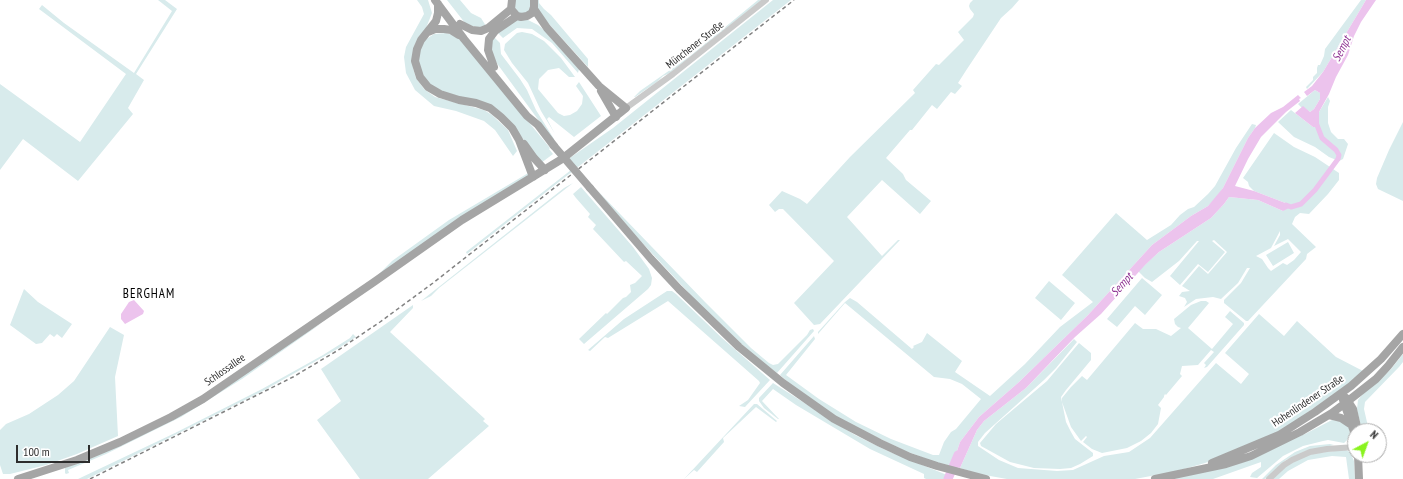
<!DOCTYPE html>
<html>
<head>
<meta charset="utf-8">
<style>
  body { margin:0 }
  #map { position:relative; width:1403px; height:479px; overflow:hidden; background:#fff; font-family:"PT Sans Narrow",sans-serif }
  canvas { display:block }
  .north { position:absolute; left:1347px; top:423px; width:40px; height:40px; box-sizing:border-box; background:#fff; border:1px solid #ababab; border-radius:50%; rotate:41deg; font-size:11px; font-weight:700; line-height:16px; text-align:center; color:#2d2d2d }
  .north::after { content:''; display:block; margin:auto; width:14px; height:18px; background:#8af31f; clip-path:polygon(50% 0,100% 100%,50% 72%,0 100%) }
  .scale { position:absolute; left:16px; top:445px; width:74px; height:18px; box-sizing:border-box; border:2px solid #2d2d2d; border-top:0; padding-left:5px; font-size:12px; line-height:14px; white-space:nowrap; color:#2d2d2d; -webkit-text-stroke:3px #fff; paint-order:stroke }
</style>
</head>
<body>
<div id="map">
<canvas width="1403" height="479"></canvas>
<div class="north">N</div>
<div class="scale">100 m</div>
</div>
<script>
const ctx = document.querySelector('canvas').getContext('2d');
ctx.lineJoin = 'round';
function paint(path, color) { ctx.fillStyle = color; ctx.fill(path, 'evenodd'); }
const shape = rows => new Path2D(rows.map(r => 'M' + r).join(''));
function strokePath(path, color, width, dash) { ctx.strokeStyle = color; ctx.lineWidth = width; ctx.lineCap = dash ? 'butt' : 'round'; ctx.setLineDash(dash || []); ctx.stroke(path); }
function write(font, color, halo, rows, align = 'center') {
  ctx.font = font + ' "PT Sans Narrow",sans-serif'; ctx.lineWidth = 4; ctx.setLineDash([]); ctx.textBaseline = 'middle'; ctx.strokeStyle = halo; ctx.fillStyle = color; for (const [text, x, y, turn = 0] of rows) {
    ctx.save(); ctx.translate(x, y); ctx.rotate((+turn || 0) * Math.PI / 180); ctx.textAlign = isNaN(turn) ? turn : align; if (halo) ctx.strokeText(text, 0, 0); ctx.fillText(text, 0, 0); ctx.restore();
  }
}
const green = shape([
  [158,0,165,0,177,9,136,74,144,80,128,108,133,114,78,181,23,139,0,170,0,84,80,142,126,74,39,9,42,5,64,23,134,73,172,11],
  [417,0,428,0,432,13,426,28,415,44,412,56,413,68,416,78,424,89,435,97,484,110,492,115,508,130,517,151,513,156,495,130,484,121,456,111,434,106,415,90,406,73,404,57,406,47,424,14,422,7],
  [447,0,460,0,471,13,481,18,486,26,482,28,472,26,465,23],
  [515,0,530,0,531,4,529,11,526,13,520,14,515,9],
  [536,0,539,0,539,3,544,9,551,15,588,59,588,67,538,12],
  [758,0,762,0,670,73,663,76,657,82,635,97,634,97,640,91,690,56],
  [773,0,791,0,467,254,466,252,571,170,564,162,613,128],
  [973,0,1019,0,1012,8,1001,18,967,69,958,83,962,86,955,94,951,92,937,109,932,105,912,130,910,130,886,158,903,174,906,180,931,201,920,214,882,180,847,217,882,256,898,240,900,240,820,324,814,325,794,303,834,261,783,209,779,209,775,212,769,205,782,191,800,199,807,204,850,157,915,93,913,90,936,64,939,65,964,40,958,32,973,17,974,14,970,9,969,6,970,3],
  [1361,0,1366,0,1323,72,1307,89,1306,87,1313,80,1313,77,1317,73,1317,68,1318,65,1320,65,1324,56,1325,49],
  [515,19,528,20,538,25,549,34,579,69,578,73,552,43,532,29,517,28,503,38,497,32],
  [522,32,532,34,544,41,561,58,575,77,569,77,559,68,548,70,539,79,538,89,558,113,564,116,570,115,577,111,582,104,583,96,576,86,579,82,601,116,574,137,549,117,547,119,555,134,541,111,528,83,512,63,504,50,505,44,517,33],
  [446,33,454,35,462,41,550,148,549,149,553,154,541,163,513,126,497,110,439,91,429,83,422,74,418,60,419,51,425,40,434,34],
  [493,36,500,43,501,54,520,79,527,90,536,110,554,139,553,140,493,58,491,42],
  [1315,90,1320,93,1320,99,1314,109,1310,112,1303,107,1302,108,1298,104],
  [1328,97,1330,101,1328,107,1328,123,1331,132,1338,139,1344,139,1348,144,1343,159,1339,161,1329,157,1315,147,1294,137,1278,122,1291,110,1313,127,1319,123,1319,112],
  [1403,122,1403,201,1378,189,1376,184,1377,178,1389,150],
  [1252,124,1256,125,1255,128,1248,138,1223,188,1217,197,1208,206,1191,216,1152,245,1088,315,1019,382,979,417,960,442,952,466,938,463,905,451,840,419,789,384,788,382,780,375,814,336,815,339,786,375,819,399,856,422,891,439,933,455,939,455,944,442,951,432,956,429,981,399,962,384,950,379,934,377,845,303,818,334,818,332,845,302,850,298,857,302,912,349,914,347,913,346,922,342,927,333,962,361,955,372,990,396,1025,364,1060,327,1093,302,1062,275,1116,213,1147,240,1171,225,1180,215,1188,209,1194,207,1208,194,1215,186,1236,148],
  [1274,133,1294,147,1315,157,1339,173,1339,180,1328,194,1309,214,1300,213,1295,217,1292,224,1316,247,1307,254,1306,259,1248,321,1246,321,1224,303,1224,300,1241,283,1250,268,1247,268,1238,283,1221,299,1213,297,1196,299,1184,307,1187,302,1185,298,1179,296,1182,292,1190,291,1182,286,1199,266,1208,274,1227,252,1214,240,1212,241,1225,252,1208,272,1198,264,1180,285,1170,276,1199,241,1197,241,1179,261,1152,282,1145,278,1138,271,1159,252,1211,218,1224,204,1229,197,1258,200,1283,211,1288,204,1254,191,1249,186,1248,182,1243,178],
  [1280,231,1280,235,1274,246,1288,239,1301,252,1294,260,1287,265,1283,263,1271,271,1268,268,1262,259,1256,256,1271,248],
  [530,172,531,175,378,275,392,261,449,220],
  [573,183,439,288,431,296,421,301,564,188],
  [581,187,633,247,649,269,652,278,651,285,648,289,584,344,579,339,606,313,607,314,623,298,626,297,631,292,630,285,635,283,642,276,626,261,624,262,593,229,596,225,588,217,590,214,576,198,573,194],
  [595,188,705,302,751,348,769,363,773,365,778,364,807,335,810,330,813,329,814,331,777,373,753,355,700,305,634,234],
  [1288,242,1294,253,1273,266,1266,255],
  [1142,278,1162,295,1145,315,1135,306,1117,327,1107,319],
  [1049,281,1075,303,1061,320,1035,298],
  [24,289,38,302,72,324,62,338,57,334,54,337,50,334,42,343,36,344,10,325],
  [667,291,672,291,676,294,722,338,770,380,745,407,739,406,748,400,760,383,759,381,668,301,608,338,605,337,590,351,588,350,624,319],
  [1201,301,1206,301,1209,303,1188,328,1212,349,1233,324,1225,317,1230,311,1244,323,1244,325,1207,367,1204,368,1206,365,1204,363,1214,352,1211,350,1198,365,1182,366,1180,374,1182,376,1166,395,1165,394,1164,396,1164,397,1158,405,1161,408,1158,424,1151,433,1141,441,1127,448,1102,453,1092,449,1083,442,1087,437,1086,436,1081,441,1071,427,1062,402,1062,398,1071,387,1082,376,1087,380,1135,323,1143,329,1156,329,1171,336,1181,328,1178,327,1175,324,1174,319,1191,305],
  [413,305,413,308,390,332,485,419,483,421,489,426,428,479,360,479,317,420,341,401,321,369],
  [1259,314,1284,336,1297,321,1336,357,1363,371,1344,387,1284,429,1244,448,1205,463,1177,471,1135,479,1007,479,979,474,960,468,977,430,984,421,1026,388,1074,339,1077,342,1056,368,1044,380,985,433,978,442,978,446,999,460,1018,468,1057,471,1073,470,1104,456,1129,452,1150,438,1216,363,1241,384,1249,374,1225,353],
  [322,323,242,379,181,417,106,454,68,470,69,473,66,474,65,473,65,468,126,442],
  [110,327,124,335,115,377,118,436,77,454,46,465,10,474,3,474,0,465,0,430,6,424,29,414,58,395,74,381],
  [353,334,356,337,339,348,263,391,87,479,78,479,175,433,262,389,323,355,350,338],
  [1079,343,1091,353,1091,360,1066,390,1061,397,1066,422,1071,432,1075,439,1093,453,1093,456,1080,464,1071,468,1060,469,1034,468,1010,462,981,446,980,443,996,424,1047,381],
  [1403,354,1403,362,1399,367,1365,402,1364,409,1369,431,1362,431,1357,409,1358,400,1362,395,1391,369],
  [773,383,855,435,888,451,947,475,946,479,926,479,924,478,924,474,870,449,796,405,773,389,762,401,779,419,778,419,764,408,759,401,759,398],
  [754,404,757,404,777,421,776,422,756,407,723,438,724,442,697,472,694,470,684,479],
  [1332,420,1342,421,1349,428,1350,433,1347,440,1344,443,1328,440,1323,441,1303,446,1283,456,1257,478,1250,477,1252,473,1261,467,1261,462,1213,479,1172,479,1305,434],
  [1330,444,1334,445,1306,451,1297,455,1286,460,1265,479,1262,479,1276,465,1295,452,1310,446],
  [1346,450,1350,452,1354,461,1355,479,1349,479,1346,457,1332,456,1308,460,1288,471,1279,479,1272,479,1286,466,1307,455,1325,452]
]);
const water = shape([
  [1366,0,1376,0,1361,22,1354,36,1348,55,1336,77,1329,94,1319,112,1319,123,1316,127,1313,127,1295,113,1303,106,1310,112,1314,109,1320,99,1320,93,1315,90,1307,96,1304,92,1312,86,1323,72],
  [1298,95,1301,98,1299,99,1300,101,1286,112,1261,137,1248,159,1235,186,1254,191,1288,204,1291,207,1283,211,1258,200,1229,197,1224,204,1211,218,1159,252,1145,265,1101,314,1075,337,1026,388,984,421,977,430,960,468,952,466,960,442,979,417,1019,382,1088,315,1152,245,1191,216,1208,206,1223,188,1248,138,1255,128,1271,113,1283,107],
  [134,300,144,311,143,314,125,324,121,319,121,314,129,302]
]);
const canal = shape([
  [1286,205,1291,207,1301,204,1315,190,1338,159,1339,155,1336,150,1322,138,1315,120]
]);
const river = shape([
  [948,479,958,455]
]);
const minor = shape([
  [626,108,673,74,766,0],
  [1269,479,1284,465,1292,460,1310,452,1327,449,1355,447]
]);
const major = shape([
  [435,0,464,39,527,116,538,125,554,146],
  [512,0,511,9,517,16,521,17,527,16,532,13,534,7,534,0],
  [438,4,438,13,436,21,421,40,417,49,415,61,420,77,428,87,440,94,459,100,476,103,490,108,501,117,512,128,519,140,533,177],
  [460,24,472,30,481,31,488,28,511,9],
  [428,32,435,29,444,29,451,30,459,35],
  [494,67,488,50,489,39,495,31,517,16],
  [601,91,616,117],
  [524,144,534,158,545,170],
  [590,188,651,259,679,289,739,347,783,383,834,419,880,443,910,457,937,466,986,479],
  [1346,398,1353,409,1358,431],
  [1343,400,1355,435],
  [1329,415,1341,418,1350,424],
  [1358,455,1359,479],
  [1212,463,1279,435,1315,412,1351,386,1381,359,1403,334],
  [18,479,77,460,120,442,171,417,203,399,374,282,462,220,562,159,626,108,599,86,547,28,534,9],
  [1155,479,1226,464,1251,456,1300,432,1332,413,1348,401,1376,379,1388,366,1403,347]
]);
const rail = shape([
  [90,479,293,377,340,349,380,322,433,283,794,0]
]);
const majorBridge = shape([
  [554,146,590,188]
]);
const streetNames = [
  ["Münchener Straße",695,45,-38],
  ["Schlossallee",225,370,-35],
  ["Hohenlindener Straße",1308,401,-34]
];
const waterNames = [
  ["Sempt",1342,49,-63],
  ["Sempt",1122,285,-48]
];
const quarterNames = [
  ["BERGHAM",149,294]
];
paint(green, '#d8ebec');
paint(water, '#ecc3ed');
strokePath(canal, '#ecc3ed', 5);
strokePath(river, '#ecc3ed', 9);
strokePath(minor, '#cacaca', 6);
strokePath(major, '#a5a5a5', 8);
strokePath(rail, '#828282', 1.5, [4, 3]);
strokePath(majorBridge, '#a5a5a5', 8);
write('11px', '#2d2d2d', '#fff', streetNames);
write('italic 12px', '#903594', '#fff', waterNames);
ctx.letterSpacing = '1px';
write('13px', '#000', '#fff', quarterNames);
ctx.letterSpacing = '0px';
</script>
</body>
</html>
